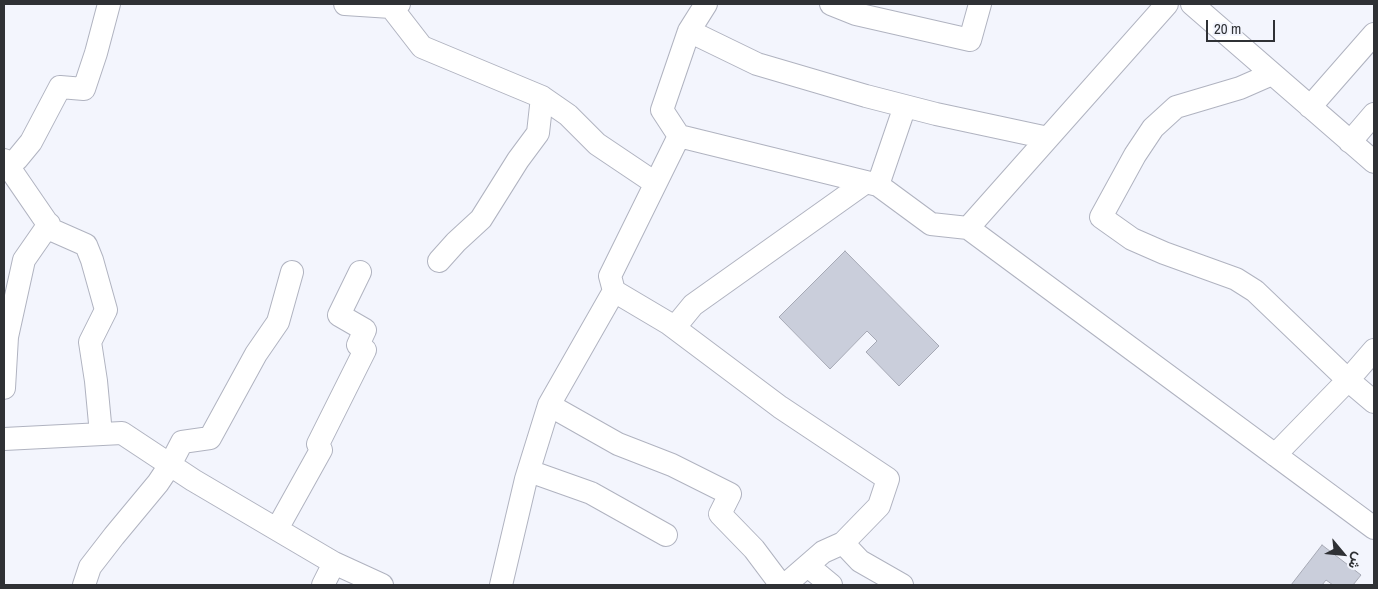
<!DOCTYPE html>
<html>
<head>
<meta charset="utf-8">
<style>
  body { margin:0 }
  #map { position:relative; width:1378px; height:589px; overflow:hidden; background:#f3f5fd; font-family:"Archivo Narrow",Vazirmatn,sans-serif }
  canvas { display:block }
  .frame { position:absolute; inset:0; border:5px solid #2f3135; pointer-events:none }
  .north { position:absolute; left:1318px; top:529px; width:50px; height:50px; -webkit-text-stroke:4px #f3f5fd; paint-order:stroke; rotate:118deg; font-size:14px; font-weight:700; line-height:20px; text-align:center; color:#2f3135 }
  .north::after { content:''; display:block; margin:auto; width:18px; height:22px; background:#2f3135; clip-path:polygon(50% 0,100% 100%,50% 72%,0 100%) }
  .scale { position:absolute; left:1206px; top:20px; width:69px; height:22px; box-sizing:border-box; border:2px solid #2f3135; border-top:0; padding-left:6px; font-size:15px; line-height:18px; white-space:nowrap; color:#2f3135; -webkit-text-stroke:4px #f3f5fd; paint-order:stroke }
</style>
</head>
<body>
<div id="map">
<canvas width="1378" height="589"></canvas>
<div class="frame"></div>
<div class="north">ش</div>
<div class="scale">20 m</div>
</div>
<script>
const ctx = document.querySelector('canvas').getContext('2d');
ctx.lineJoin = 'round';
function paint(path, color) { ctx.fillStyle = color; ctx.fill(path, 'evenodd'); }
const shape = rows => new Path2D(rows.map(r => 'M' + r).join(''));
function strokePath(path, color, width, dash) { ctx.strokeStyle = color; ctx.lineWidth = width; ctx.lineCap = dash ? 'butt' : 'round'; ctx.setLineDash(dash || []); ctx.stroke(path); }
const building = shape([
  [845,251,939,346,899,386,866,352,877,341,867,331,830,369,779,317,845,251],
  [1322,545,1361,575,1353,585,1333,585,1326,580,1322,585,1291,585,1322,545]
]);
const minor = shape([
  [345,4,391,7,399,4],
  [831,4,856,14,970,40,980,4],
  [1192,4,1374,162],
  [391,7,422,47,542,97,568,115,597,144,655,183],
  [689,31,706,4],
  [1272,74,1240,88,1176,107,1153,128,1135,155,1101,217,1132,239,1164,253,1236,279,1255,291,1348,380,1374,402],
  [1310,107,1374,34],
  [1048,138,936,114,866,96,757,64,689,31,662,110,679,136,878,185,931,224,968,228,1374,528],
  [1350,142,1374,114],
  [4,160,52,230,86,245,92,260,106,310,90,342,96,381,101,434],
  [7,166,17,159,31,142,60,87,84,89,96,53,109,4],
  [878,185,905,106],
  [968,228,1167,4],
  [439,261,456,242,481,219,518,160,538,133,542,97],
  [614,291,668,323,780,407,888,479,879,506,843,543,823,552,785,585],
  [675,327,693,305,866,182],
  [4,388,7,337,24,260,49,224],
  [549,405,618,444,672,465,730,494,720,514,754,549,781,585],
  [4,439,122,433,193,480,334,563,382,585],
  [1275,455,1348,380,1374,350],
  [529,471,591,493,666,535],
  [277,529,321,450,318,444,365,350,358,345,365,330,339,315,360,272],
  [843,543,860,561,902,585],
  [808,566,831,585],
  [84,585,90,567,114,536,158,483,170,465,182,442,210,438,256,354,278,322,292,272],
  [323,585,334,563],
  [501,585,526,479,549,405,614,291,610,276,679,136]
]);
paint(building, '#cacedb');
strokePath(building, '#a6a9b5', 1);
strokePath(minor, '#b0b3c0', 24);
strokePath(minor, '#fff', 22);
</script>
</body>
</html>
